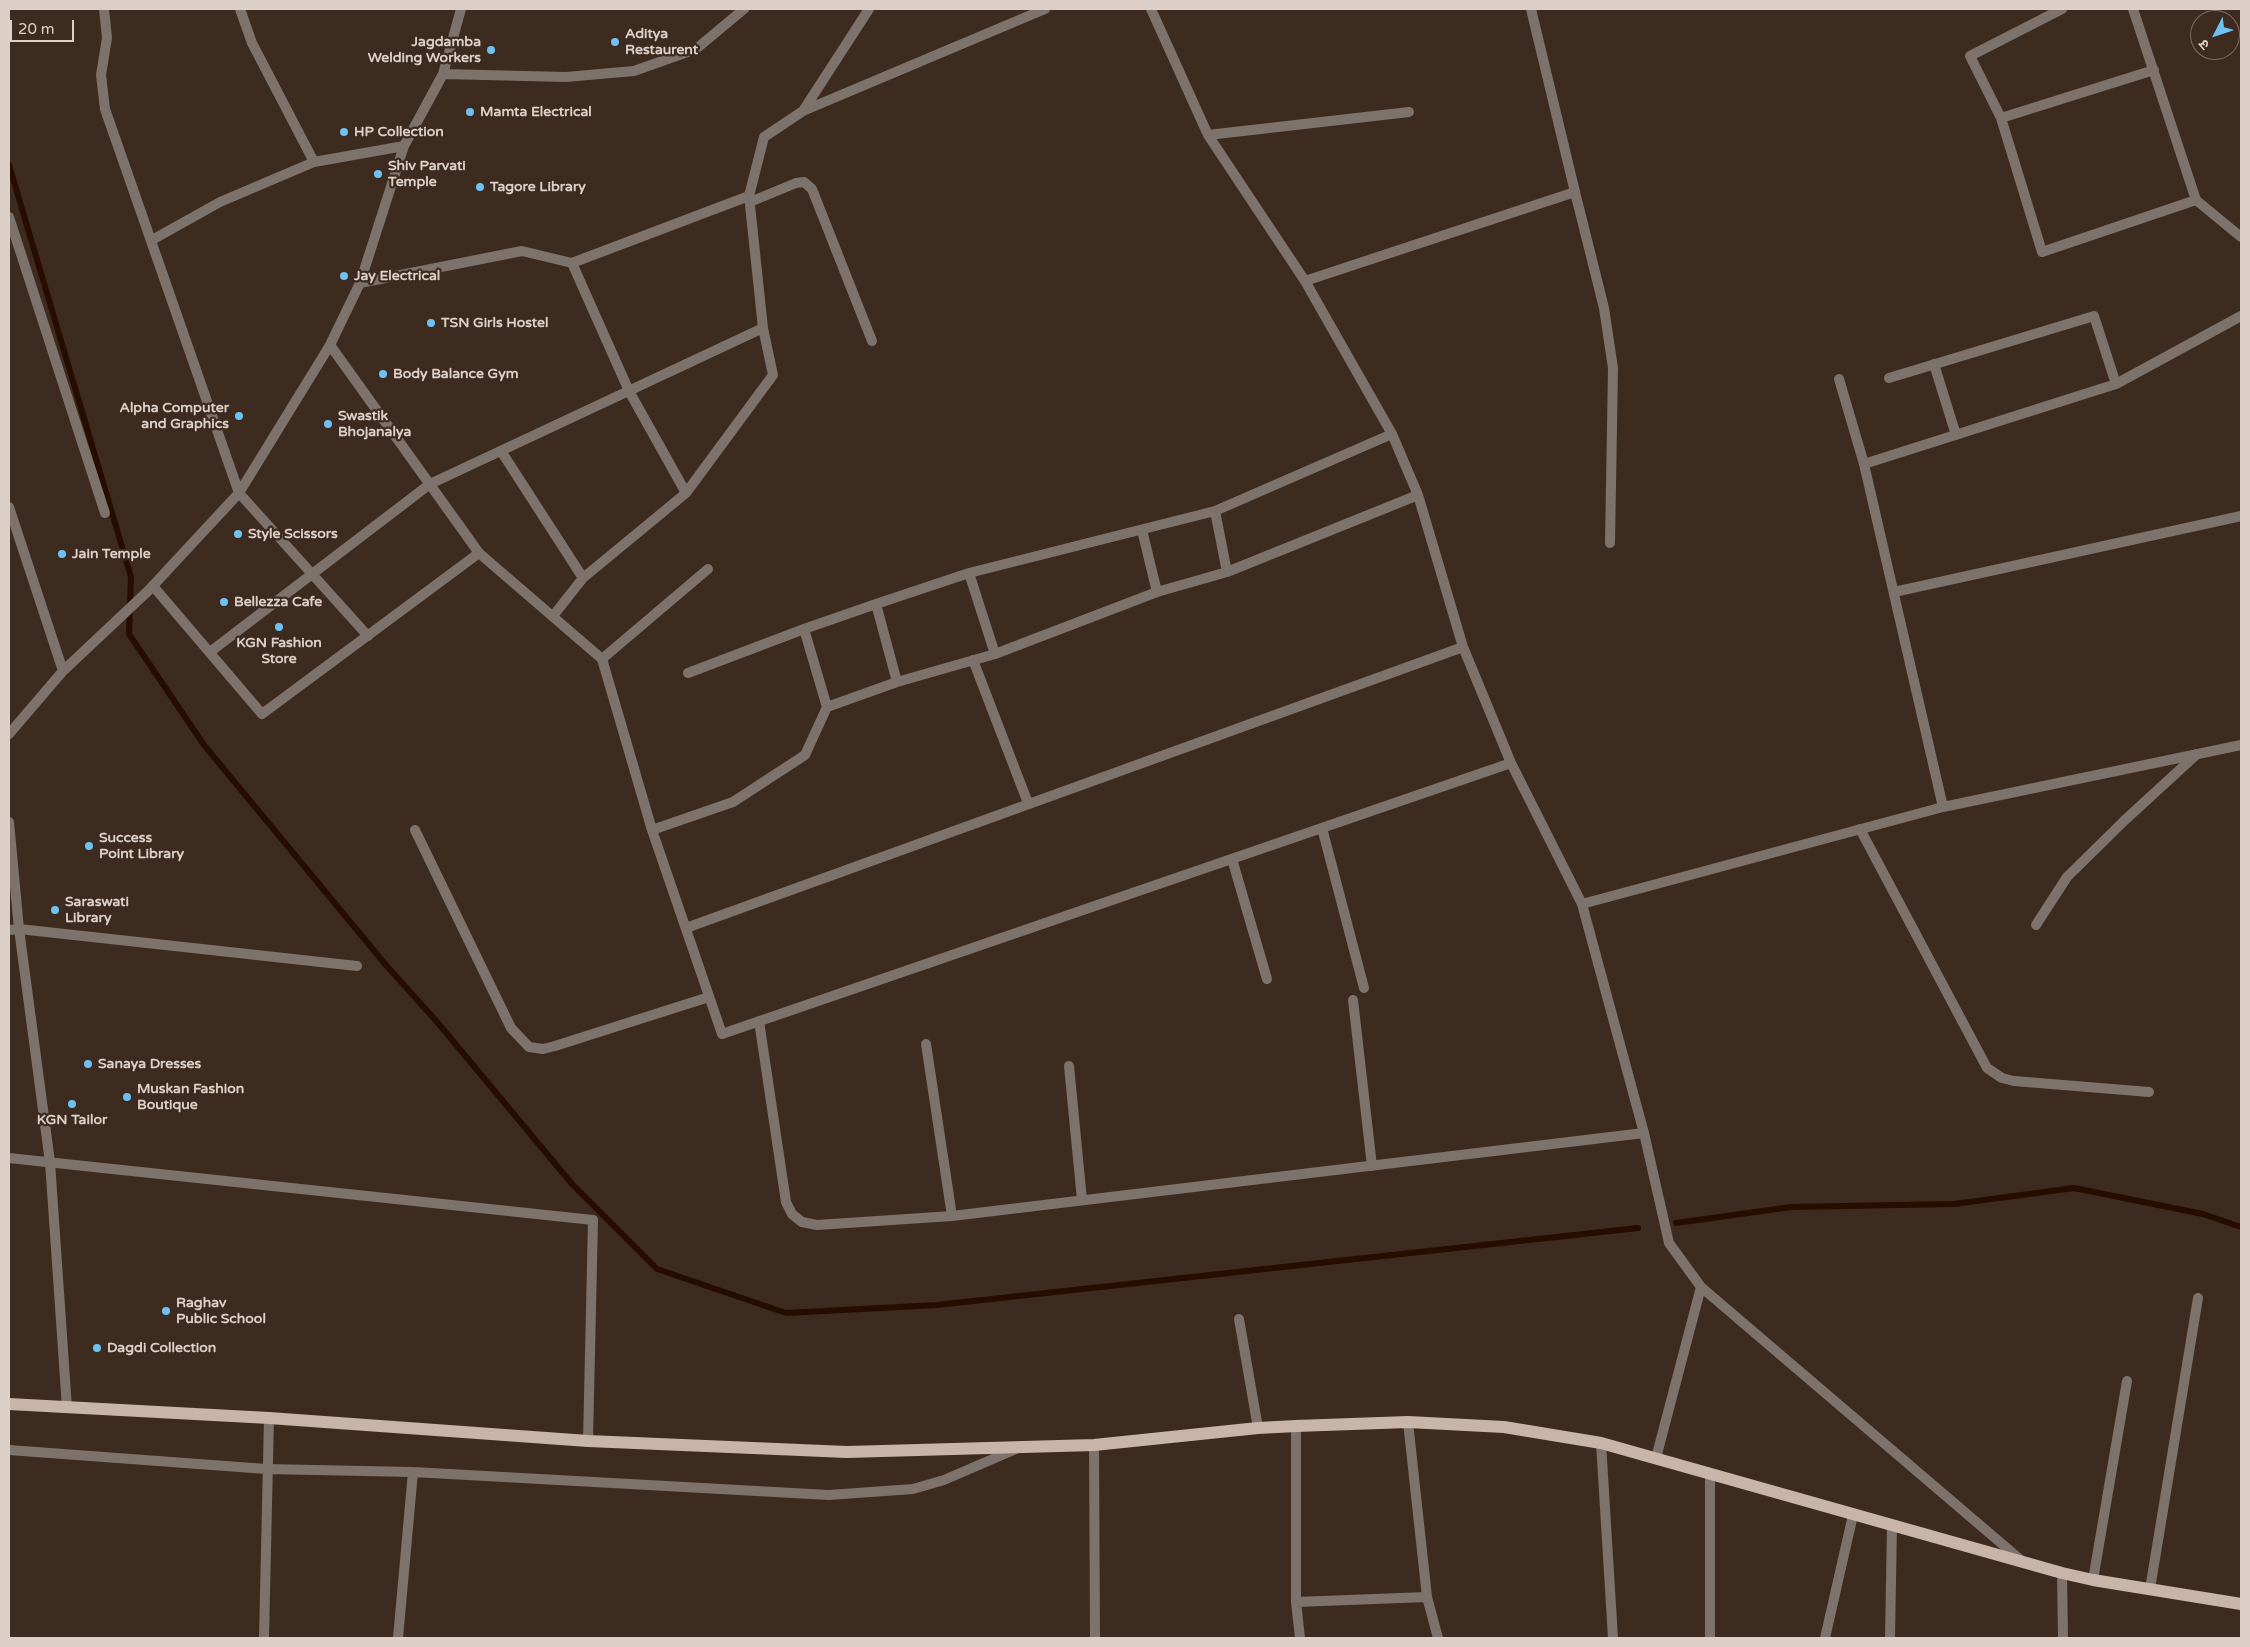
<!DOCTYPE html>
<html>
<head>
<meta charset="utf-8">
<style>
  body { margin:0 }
  #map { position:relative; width:2250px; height:1647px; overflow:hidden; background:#3e2b1f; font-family:"Varela Round","Noto Sans Devanagari",sans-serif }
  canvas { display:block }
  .frame { position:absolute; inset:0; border:10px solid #dcd0c8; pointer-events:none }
  .north { position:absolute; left:2190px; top:10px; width:50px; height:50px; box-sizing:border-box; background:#3e2b1f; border:1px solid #7d6d63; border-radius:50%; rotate:229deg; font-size:14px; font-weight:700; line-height:20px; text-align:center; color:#dcd0c8 }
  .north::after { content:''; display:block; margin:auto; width:18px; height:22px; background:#6dc2f3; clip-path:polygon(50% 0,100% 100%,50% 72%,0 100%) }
  .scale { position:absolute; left:10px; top:20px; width:64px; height:22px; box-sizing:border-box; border:2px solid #dcd0c8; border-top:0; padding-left:6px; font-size:15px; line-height:18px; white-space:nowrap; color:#dcd0c8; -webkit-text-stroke:4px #3e2b1f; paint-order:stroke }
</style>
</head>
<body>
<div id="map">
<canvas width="2250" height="1647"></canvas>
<div class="frame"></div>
<div class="north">उ</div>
<div class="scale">20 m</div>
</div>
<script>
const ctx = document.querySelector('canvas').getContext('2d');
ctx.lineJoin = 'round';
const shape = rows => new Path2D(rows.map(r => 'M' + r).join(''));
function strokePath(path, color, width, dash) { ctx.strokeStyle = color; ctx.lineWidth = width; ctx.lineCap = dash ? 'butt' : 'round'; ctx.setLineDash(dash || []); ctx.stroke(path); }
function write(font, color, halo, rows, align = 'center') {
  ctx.font = font + ' "Varela Round",sans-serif'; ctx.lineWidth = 4.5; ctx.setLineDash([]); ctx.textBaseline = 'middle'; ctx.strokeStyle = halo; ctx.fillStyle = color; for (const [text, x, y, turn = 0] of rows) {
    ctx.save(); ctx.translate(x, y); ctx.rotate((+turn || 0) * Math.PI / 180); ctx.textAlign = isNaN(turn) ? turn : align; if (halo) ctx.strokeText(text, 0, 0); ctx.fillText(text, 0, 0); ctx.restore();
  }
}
const stream = shape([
  [9,165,131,577,129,634,204,745,385,964,438,1023,572,1184,657,1269,786,1313,937,1305,1638,1228],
  [1676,1223,1791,1207,1954,1204,2074,1188,2203,1214,2241,1227]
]);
const lane = shape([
  [1575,192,1604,308,1613,368,1610,543],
  [1860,829,1987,1068,2002,1078,2014,1081,2149,1092],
  [415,830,511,1028,529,1047,543,1049,555,1046,709,997],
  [2036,925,2067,877,2125,820,2197,754]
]);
const street = shape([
  [104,9,107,38,101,75,105,109,239,493,368,636],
  [240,9,252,43,314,162],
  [1151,9,1208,135,1305,281,1392,434,1418,495,1463,647,1511,763,1582,904,1644,1133,1669,1243,1701,1287,2022,1561],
  [2062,9,1970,56,2001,118,2042,252,2196,200,2241,237],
  [2133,9,2196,200],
  [443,74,566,77,634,71,696,49,744,9],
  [803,111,869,9],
  [2001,118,2154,70],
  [1208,135,1409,112],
  [750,202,796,183,804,182,812,189,872,341],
  [9,217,105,513],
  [152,240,220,202,314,162,404,146],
  [572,263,629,391,686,493],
  [1305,281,1575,192,1531,9],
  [360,283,522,251,572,263,749,196],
  [330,345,479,553,602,659,652,830,722,1034,1511,763],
  [1934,364,1956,435],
  [1889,378,2094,316,2116,384],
  [1839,379,1864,464,1943,807],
  [501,451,583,578],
  [1864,464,2116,384,2241,316],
  [9,507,63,671],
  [1215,511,1392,434],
  [1227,572,1418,495],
  [969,573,1215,511,1227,572,1157,592],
  [153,586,262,714,479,553],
  [1894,592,2241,516],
  [876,604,969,573,995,654,897,682],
  [553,616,583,578,686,493,773,375,763,328,749,196,764,137,803,111,1045,9],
  [804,629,876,604,897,682,827,707],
  [210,652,430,484,763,328],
  [995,654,1157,592,1142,530],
  [602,659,708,569],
  [973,660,1028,803],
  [9,734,63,671,148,591,239,493,330,345,360,283,404,146,443,74,461,9],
  [9,822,19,929,50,1162,67,1408],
  [1322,828,1364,988],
  [652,830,733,802,805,755,827,707,804,629,688,673],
  [1232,859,1267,979],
  [1582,904,1943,807,2241,745],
  [686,928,1463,647],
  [9,930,19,929,357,966],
  [1353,1000,1372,1166],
  [759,1021,786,1202,792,1214,802,1222,817,1225,952,1216],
  [926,1044,952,1216,1644,1133],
  [1069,1066,1082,1200],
  [9,1158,593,1220,588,1441],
  [1239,1319,1258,1428],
  [1408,1422,1427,1597,1438,1638],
  [1296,1426,1296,1602,1300,1638],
  [1601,1443,1613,1638],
  [1094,1445,1095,1638],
  [9,1450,266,1469,413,1472,829,1495,913,1489,944,1480,1016,1449],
  [1656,1458,1701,1287],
  [2062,1573,2063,1638],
  [2093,1580,2127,1381],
  [2150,1589,2198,1298],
  [1296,1602,1427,1597],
  [264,1638,269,1418],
  [398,1638,413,1472],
  [1710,1638,1710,1473],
  [1825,1638,1853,1515],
  [1890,1638,1892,1525]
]);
const primary = shape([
  [9,1404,269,1418,588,1441,847,1452,1094,1445,1258,1428,1296,1426,1408,1422,1504,1427,1601,1443,2062,1573,2093,1580,2241,1604]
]);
const markers = [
  [615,42,5,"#6dc2f3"],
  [491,50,5,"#6dc2f3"],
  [470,112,5,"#6dc2f3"],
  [344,132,5,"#6dc2f3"],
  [378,174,5,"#6dc2f3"],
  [480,187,5,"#6dc2f3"],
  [344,276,5,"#6dc2f3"],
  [431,323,5,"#6dc2f3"],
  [383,374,5,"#6dc2f3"],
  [239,416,5,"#6dc2f3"],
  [328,424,5,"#6dc2f3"],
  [238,534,5,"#6dc2f3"],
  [62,554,5,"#6dc2f3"],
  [224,602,5,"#6dc2f3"],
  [279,627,5,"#6dc2f3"],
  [89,846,5,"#6dc2f3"],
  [55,910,5,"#6dc2f3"],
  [88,1064,5,"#6dc2f3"],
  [127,1097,5,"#6dc2f3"],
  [72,1104,5,"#6dc2f3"],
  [166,1311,5,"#6dc2f3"],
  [97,1348,5,"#6dc2f3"]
];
const poiNames = [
  ["Aditya",625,34],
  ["Restaurent",625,50],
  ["Jagdamba",481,42,"right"],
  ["Welding Workers",481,58,"right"],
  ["Mamta Electrical",480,112],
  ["HP Collection",354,132],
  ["Shiv Parvati",388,166],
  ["Temple",388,182],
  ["Tagore Library",490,187],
  ["Jay Electrical",354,276],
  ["TSN Girls Hostel",441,323],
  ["Body Balance Gym",393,374],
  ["Alpha Computer",229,408,"right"],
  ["and Graphics",229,424,"right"],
  ["Swastik",338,416],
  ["Bhojanalya",338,432],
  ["Style Scissors",248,534],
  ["Jain Temple",72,554],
  ["Bellezza Cafe",234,602],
  ["KGN Fashion",279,643,"center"],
  ["Store",279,659,"center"],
  ["Success",99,838],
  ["Point Library",99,854],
  ["Saraswati",65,902],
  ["Library",65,918],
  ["Sanaya Dresses",98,1064],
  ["Muskan Fashion",137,1089],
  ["Boutique",137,1105],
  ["KGN Tailor",72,1120,"center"],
  ["Raghav",176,1303],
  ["Public School",176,1319],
  ["Dagdi Collection",107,1348]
];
strokePath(stream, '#270c00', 6);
strokePath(lane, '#7d736c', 10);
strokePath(street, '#7d736c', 10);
strokePath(primary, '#c9b5a8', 12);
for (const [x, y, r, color] of markers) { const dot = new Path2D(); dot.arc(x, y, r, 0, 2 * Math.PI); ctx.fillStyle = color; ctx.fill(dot); strokePath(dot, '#3e2b1f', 2); }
write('bold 14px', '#dcd0c8', '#3e2b1f', poiNames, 'left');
</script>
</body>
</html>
